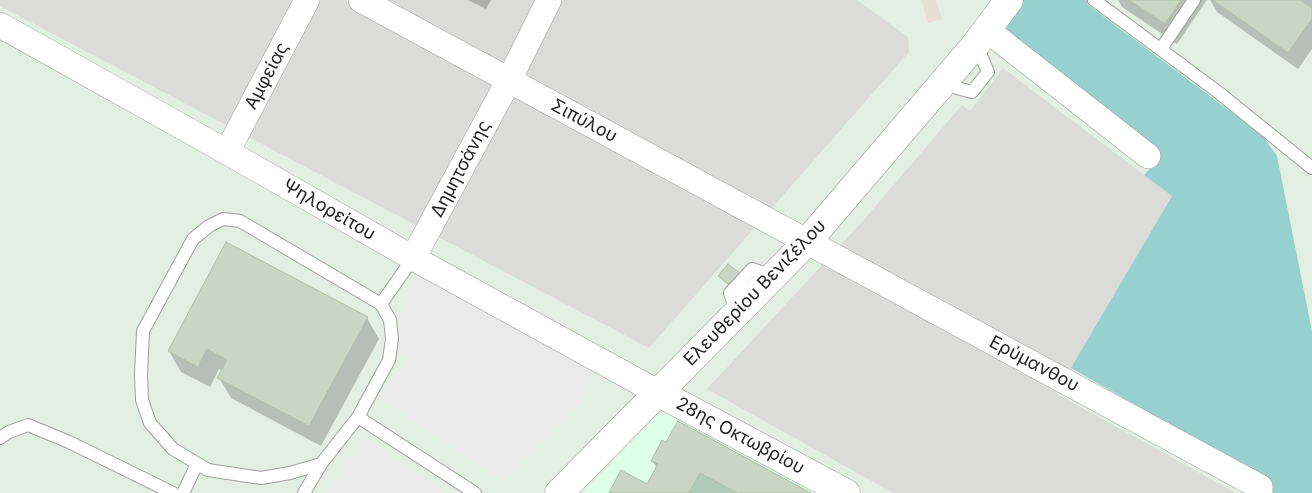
<!DOCTYPE html>
<html>
<head>
<meta charset="utf-8">
<style>
  body { margin:0 }
  canvas { display:block; background:#e4efe3 }
</style>
</head>
<body>
<canvas width="1312" height="493"></canvas>
<script>
const ctx = document.querySelector('canvas').getContext('2d');
ctx.lineJoin = 'round';
function paint(path, color) { ctx.fillStyle = color; ctx.fill(path, 'evenodd'); }
const shape = rows => new Path2D(rows.map(r => 'M' + r).join(''));
function strokePath(path, color, width, dash) { ctx.strokeStyle = color; ctx.lineWidth = width; ctx.lineCap = dash ? 'butt' : 'round'; ctx.setLineDash(dash || []); ctx.stroke(path); }
function write(font, color, halo, rows, align = 'center') {
  ctx.font = font + ' Inter,sans-serif'; ctx.lineWidth = 4.5; ctx.setLineDash([]); ctx.textBaseline = 'middle'; ctx.strokeStyle = halo; ctx.fillStyle = color; for (const [text, x, y, turn = 0] of rows) {
    ctx.save(); ctx.translate(x, y); ctx.rotate((+turn || 0) * Math.PI / 180); ctx.textAlign = isNaN(turn) ? turn : align; if (halo) ctx.strokeText(text, 0, 0); ctx.fillText(text, 0, 0); ctx.restore();
  }
}
const residential = shape([
  [0,0,857,0,908,37,909,52,649,348,0,6],
  [1003,68,1172,196,1057,394,1236,493,893,493,707,389,861,223,962,105,970,111]
]);
const industrial = shape([
  [921,0,936,0,942,19,928,23]
]);
const education = shape([
  [664,409,827,493,583,493]
]);
const forest = shape([
  [1022,0,1090,0,1087,4,1262,135,1277,156,1312,331,1312,493,1270,493,1266,479,1071,368,1172,196,1144,175,1157,160,1002,27]
]);
const parking = shape([
  [415,272,591,368,590,393,505,482,378,397,409,357,397,351,401,316],
  [367,438,446,493,325,493]
]);
const shadow = shape([
  [468,0,491,0,486,9],
  [1118,0,1207,0,1177,44,1122,7],
  [1210,0,1312,0,1312,49,1298,69,1217,12],
  [367,318,379,339,321,446,231,398,219,378,222,371,219,369,210,387,181,372,169,351],
  [652,461,808,493,610,493,647,485,657,468]
]);
const building = shape([
  [1129,0,1181,0,1165,24,1129,0],
  [1213,0,1300,0,1312,8,1312,19,1288,53,1213,0],
  [226,242,368,317,309,426,217,378,227,360,216,354,207,349,198,367,168,351,226,242],
  [728,264,740,273,730,286,718,276,728,264],
  [678,421,811,493,737,493,700,473,689,493,609,493,621,470,647,484,658,464,651,461,662,440,666,442,678,421]
]);
const service = shape([
  [1094,0,1218,92,1312,168],
  [1161,49,1194,0],
  [942,84,972,92,988,72,976,44],
  [381,304,413,258],
  [737,313,730,293,752,269,773,276],
  [0,438,9,432,28,425,69,442,173,493],
  [321,464,290,473,261,478,208,470,173,449,150,423,142,400,141,374,143,331,193,239,209,226,223,219,240,221,381,304,390,320,392,339,389,360,358,417],
  [183,493,197,464],
  [304,493,321,464,358,417,475,493]
]);
const minor = shape([
  [361,0,1260,487,1260,493],
  [0,25,227,152,413,258,659,393],
  [987,30,1148,156],
  [227,152,307,0],
  [413,258,509,80,549,0]
]);
const tertiary = shape([
  [659,393,846,493],
  [559,493,807,242,976,44,1009,0]
]);
const streetNames = [
  ["Αμφείας",267,76,-62],
  ["Σιπύλου",584,121,28],
  ["Δημητσάνης",461,169,-62],
  ["Ψηλορείτου",329,210,30],
  ["Ελευθερίου Βενιζέλου",755,293,-46],
  ["Ερύμανθου",1034,364,28],
  ["28ης Οκτωβρίου",740,436,28]
];
paint(residential, '#dbdcda');
paint(industrial, '#e9ded5');
paint(education, '#dcffe6');
paint(forest, '#96d0cf');
paint(parking, '#eaeaea');
paint(shadow, '#0003');
paint(building, '#c9d6c3');
strokePath(building, '#adc1a5', 1);
strokePath(service, '#9f9f9f', 14);
strokePath(minor, '#9f9f9f', 26);
strokePath(tertiary, '#9f9f9f', 29);
strokePath(service, '#fff', 12);
strokePath(minor, '#fff', 25);
strokePath(tertiary, '#fff', 28);
write('18px', '#1e1e1e', '#fff', streetNames);
</script>
</body>
</html>
